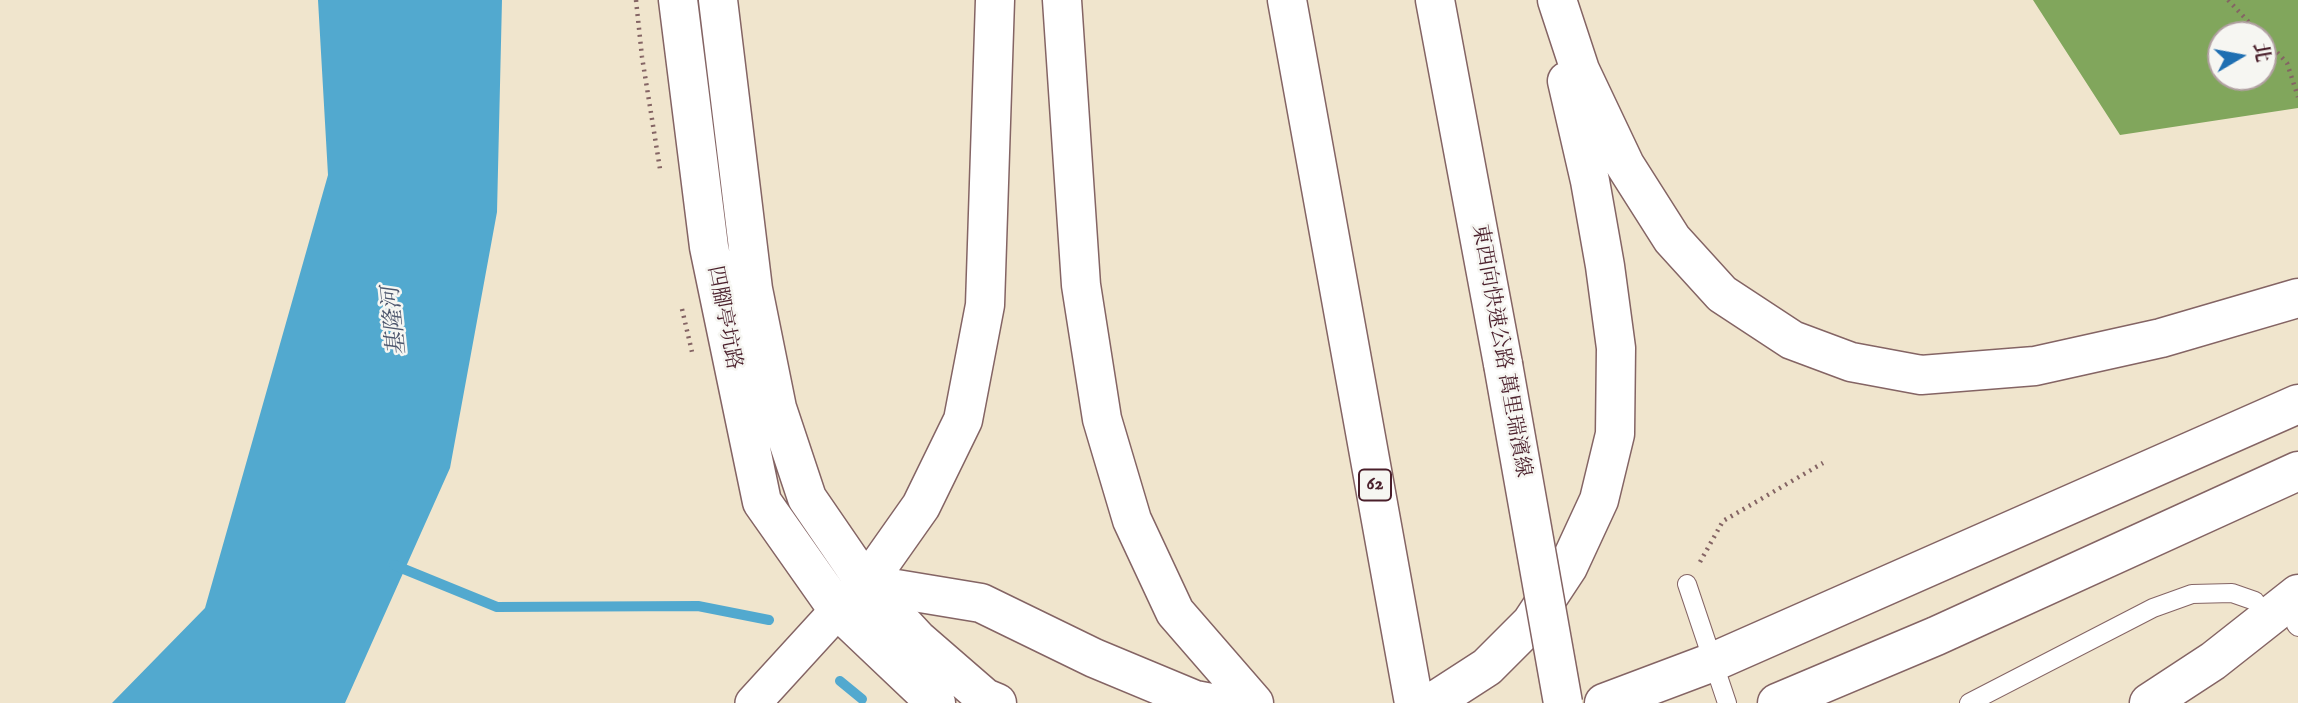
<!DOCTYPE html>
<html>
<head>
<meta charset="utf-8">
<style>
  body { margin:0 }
  #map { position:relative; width:2298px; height:703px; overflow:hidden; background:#f0e5cd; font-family:"IM FELL English","Noto Serif TC",serif }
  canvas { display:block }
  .north { position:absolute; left:2207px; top:21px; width:70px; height:70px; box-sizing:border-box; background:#f6f6f2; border:2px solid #b1a0a2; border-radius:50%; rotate:80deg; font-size:19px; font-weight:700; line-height:28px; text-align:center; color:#4a1f2b }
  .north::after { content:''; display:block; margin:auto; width:24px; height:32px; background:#1f6fb2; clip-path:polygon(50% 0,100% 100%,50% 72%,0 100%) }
</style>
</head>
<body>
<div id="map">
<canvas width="2298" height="703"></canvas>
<div class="north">北</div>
</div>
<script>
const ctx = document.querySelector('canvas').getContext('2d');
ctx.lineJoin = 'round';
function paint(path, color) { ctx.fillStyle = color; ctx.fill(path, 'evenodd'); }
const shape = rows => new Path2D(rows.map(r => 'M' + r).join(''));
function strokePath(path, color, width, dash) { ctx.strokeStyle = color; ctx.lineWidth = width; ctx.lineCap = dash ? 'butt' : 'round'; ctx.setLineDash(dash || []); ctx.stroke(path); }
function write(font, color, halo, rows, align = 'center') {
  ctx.font = font + ' "IM FELL English","Noto Serif TC",serif'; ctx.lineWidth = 5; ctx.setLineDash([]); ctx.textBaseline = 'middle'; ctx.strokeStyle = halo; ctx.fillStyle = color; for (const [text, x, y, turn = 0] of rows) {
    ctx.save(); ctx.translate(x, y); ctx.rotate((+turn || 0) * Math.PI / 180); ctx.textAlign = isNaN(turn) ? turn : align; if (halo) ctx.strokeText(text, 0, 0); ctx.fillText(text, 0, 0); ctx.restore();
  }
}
const forest = shape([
  [2033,0,2298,0,2298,108,2120,135],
  [2221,35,2263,35,2263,77,2221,77]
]);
const water = shape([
  [318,0,502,0,497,212,450,468,345,703,112,703,205,608,328,175]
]);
const stream = shape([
  [394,565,497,607,698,606,769,620],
  [840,681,862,699]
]);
const path = shape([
  [636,0,642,57,660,169],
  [2228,0,2261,35],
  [2263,37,2287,63,2298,97],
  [682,309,692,352],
  [1700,562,1723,521,1823,463]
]);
const service = shape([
  [1687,584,1727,703],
  [2296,625,2298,627],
  [1969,703,2153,608,2192,594,2232,593,2255,601]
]);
const minor = shape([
  [753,703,838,610,858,591]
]);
const tertiary = shape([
  [678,0,709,247,762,502,838,610,936,703],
  [718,0,753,289,777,408,807,498,866,584,917,639,985,698,997,703],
  [1604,703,1713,662]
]);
const trunk = shape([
  [995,0,985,305,963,420,921,506,866,584,981,603,1094,658,1195,700,1211,703],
  [1062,0,1081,285,1102,419,1132,520,1175,612,1254,703],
  [1287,0,1414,703],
  [1435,0,1503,364],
  [1557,0,1580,70,1625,165,1672,239,1722,294,1792,340,1851,362,1921,375,2035,366,2161,338,2298,298],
  [1713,662,2298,404],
  [1428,703,1436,700,1487,667,1531,623,1568,567,1599,500,1615,434,1616,348,1605,266,1590,181,1567,81],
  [1777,703,1936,636,2298,471],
  [2149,703,2213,661,2298,594]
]);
const trunkBridge = shape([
  [1503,364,1563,703]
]);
const shields = [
  [1375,485,32]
];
const shieldNames = [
  ["62",1375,485]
];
const streetNames = [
  ["四腳亭坑路",723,318,79],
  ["東西向快速公路 萬里瑞濱線",1500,351,80]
];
const waterNames = [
  ["基隆河",396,321,-96]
];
paint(forest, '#81a65c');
paint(water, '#52a9cf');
strokePath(stream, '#52a9cf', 10);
strokePath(service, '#846464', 20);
strokePath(minor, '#846464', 38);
strokePath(tertiary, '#846464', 41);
strokePath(trunk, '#846464', 41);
strokePath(path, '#846464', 4.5, [2, 5]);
strokePath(service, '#fff', 18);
strokePath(minor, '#fff', 35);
strokePath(tertiary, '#fff', 38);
strokePath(trunk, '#fff', 38);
strokePath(trunkBridge, '#846464', 41, []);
strokePath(trunkBridge, '#fff', 38);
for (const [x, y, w] of shields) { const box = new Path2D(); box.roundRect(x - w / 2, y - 15.5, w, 31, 5); ctx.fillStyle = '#f6f6f2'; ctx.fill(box); strokePath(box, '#4a1f2b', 2); }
write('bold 19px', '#4a1f2b', null, shieldNames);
write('21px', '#4a1f2b', '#f6f6f2', streetNames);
write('italic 23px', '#4d566d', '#f6f6f2', waterNames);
</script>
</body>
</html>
